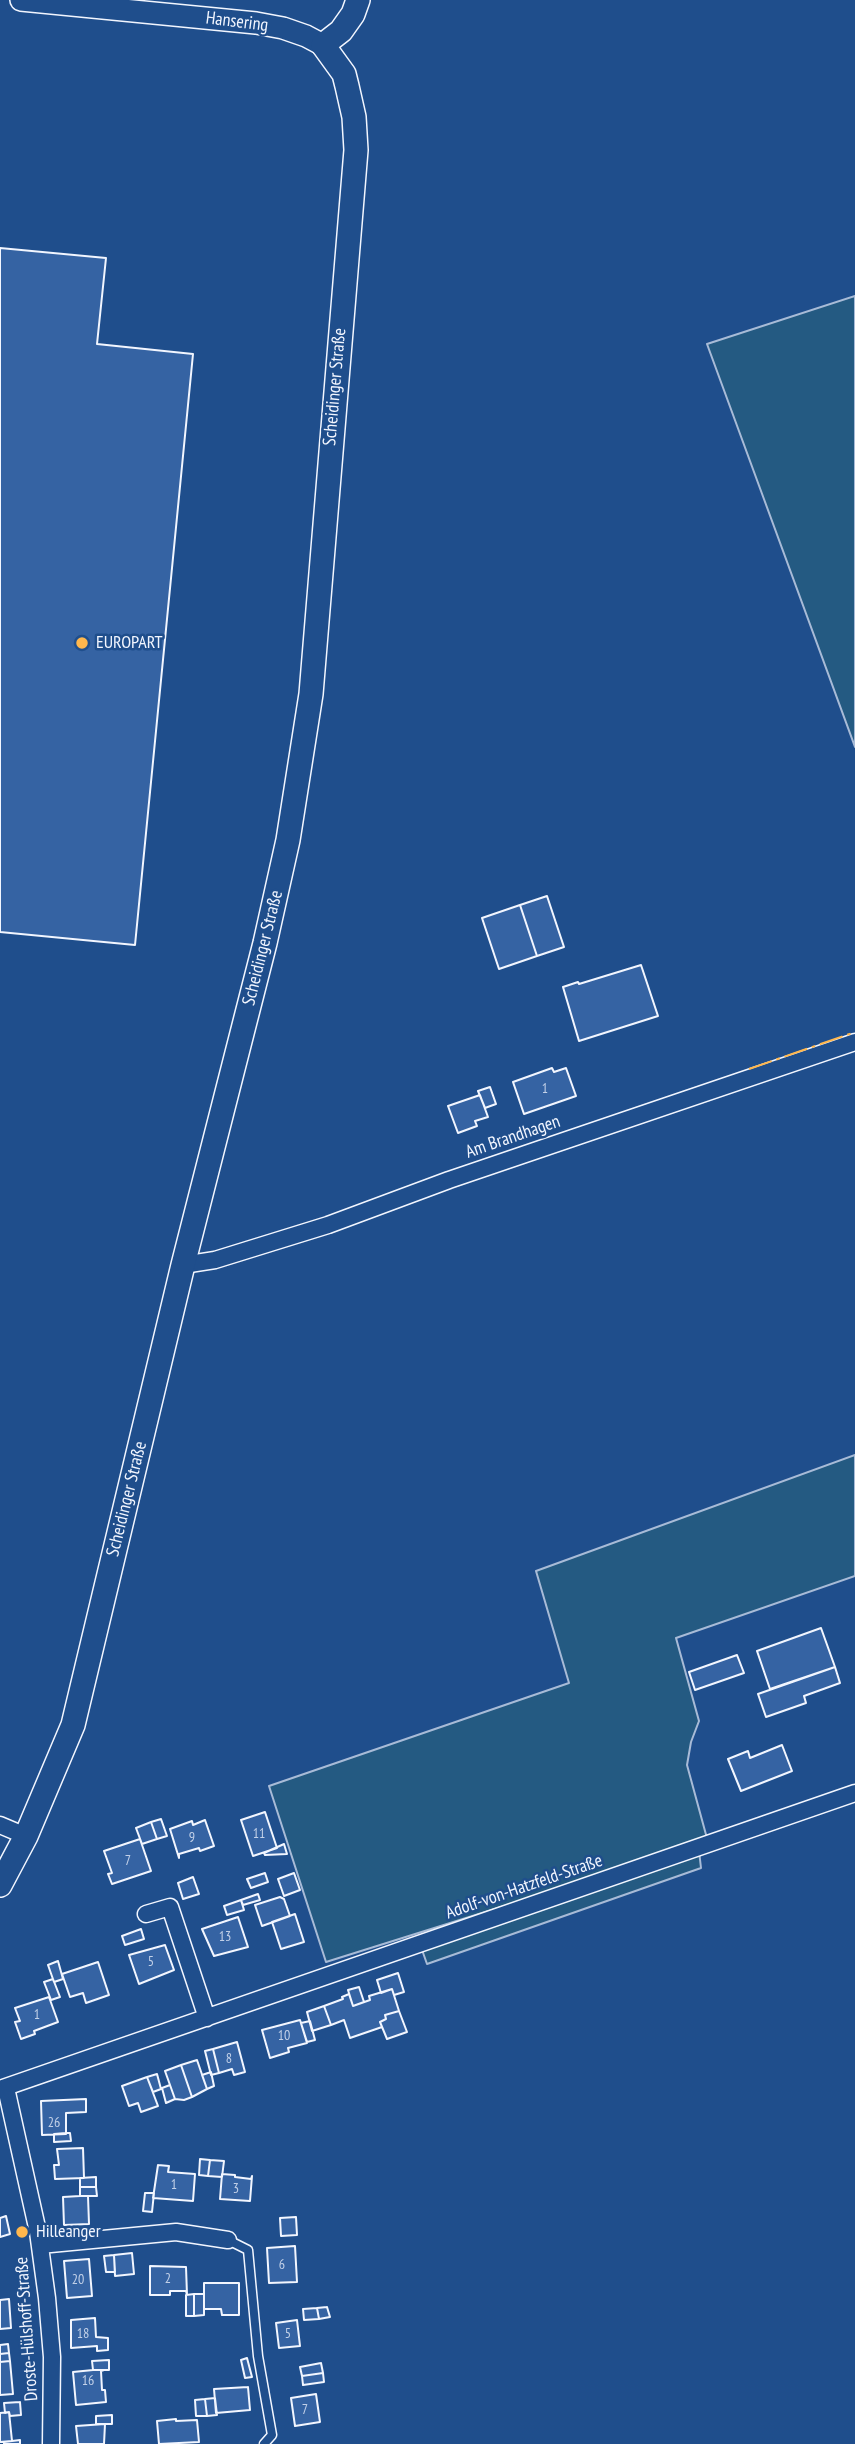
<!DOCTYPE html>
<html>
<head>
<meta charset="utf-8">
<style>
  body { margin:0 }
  canvas { display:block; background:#1f4e8c }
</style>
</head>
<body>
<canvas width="855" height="2444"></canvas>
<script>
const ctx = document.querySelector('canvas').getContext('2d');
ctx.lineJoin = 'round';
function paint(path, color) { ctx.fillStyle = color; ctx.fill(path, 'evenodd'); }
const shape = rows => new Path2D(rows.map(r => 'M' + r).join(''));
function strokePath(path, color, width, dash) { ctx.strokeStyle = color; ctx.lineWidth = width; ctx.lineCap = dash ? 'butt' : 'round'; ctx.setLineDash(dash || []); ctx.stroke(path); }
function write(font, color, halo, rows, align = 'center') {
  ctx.font = font + ' "PT Sans Narrow",sans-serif'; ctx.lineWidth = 5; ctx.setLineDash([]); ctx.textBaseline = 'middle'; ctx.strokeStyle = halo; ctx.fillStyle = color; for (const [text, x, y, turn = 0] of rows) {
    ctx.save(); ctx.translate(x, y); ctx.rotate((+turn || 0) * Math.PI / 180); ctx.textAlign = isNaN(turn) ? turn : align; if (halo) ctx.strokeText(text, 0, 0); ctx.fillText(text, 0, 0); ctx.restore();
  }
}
const green = shape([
  [855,296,855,747,707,344,855,296],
  [855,1455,855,1576,676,1638,699,1721,691,1742,687,1765,708,1842,326,1962,269,1786,569,1683,536,1571,855,1455],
  [699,1851,701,1868,427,1964,421,1947,699,1851]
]);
const building = shape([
  [0,248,106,258,97,344,193,354,135,945,0,932,0,248],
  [547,896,564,947,537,956,520,905,547,896],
  [520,905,537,956,499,969,482,918,520,905],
  [641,965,658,1016,579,1041,563,987,578,982,579,984,641,965],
  [552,1068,554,1072,566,1068,576,1096,524,1114,513,1082,552,1068],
  [490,1087,496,1104,485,1108,478,1091,490,1087],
  [480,1095,488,1117,475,1121,477,1126,458,1133,448,1106,480,1095],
  [821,1628,835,1667,770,1689,757,1651,821,1628],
  [737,1655,744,1673,695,1690,689,1672,737,1655],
  [835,1667,840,1683,804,1696,806,1703,766,1717,758,1694,835,1667],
  [782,1745,792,1771,741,1791,728,1759,748,1751,750,1758,782,1745],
  [265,1812,277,1848,253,1856,241,1820,265,1812],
  [161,1819,167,1836,157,1839,151,1822,161,1819],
  [205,1820,214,1846,200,1851,199,1848,179,1854,179,1858,170,1829,192,1821,193,1825,205,1820],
  [151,1822,157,1839,142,1844,136,1828,151,1822],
  [140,1839,151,1871,112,1884,108,1874,112,1873,104,1851,140,1839],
  [284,1844,287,1854,265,1855,264,1853,284,1844],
  [265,1873,268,1882,251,1888,247,1879,265,1873],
  [294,1873,300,1890,284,1896,278,1879,294,1873],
  [193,1877,199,1894,183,1899,178,1883,193,1877],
  [258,1894,260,1900,243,1905,241,1900,258,1894],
  [280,1897,284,1899,290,1916,262,1926,255,1905,280,1897],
  [241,1900,244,1910,227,1915,224,1906,241,1900],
  [295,1914,304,1942,281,1949,272,1922,295,1914],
  [238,1917,248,1947,214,1956,202,1929,238,1917],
  [141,1929,144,1939,125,1945,122,1936,141,1929],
  [165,1945,174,1970,139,1984,129,1955,165,1945],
  [58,1961,63,1979,54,1982,48,1965,58,1961],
  [98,1962,109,1995,86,2003,83,1993,70,1997,62,1974,98,1962],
  [398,1973,404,1992,394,1995,392,1989,381,1993,377,1980,398,1973],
  [53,1979,60,1997,51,2000,44,1982,53,1979],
  [359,1987,364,2002,353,2006,348,1990,359,1987],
  [392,1989,399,2011,385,2015,386,2019,380,2022,382,2027,350,2038,344,2020,331,2025,324,2006,343,1999,342,1997,349,1994,353,2006,370,2000,369,1996,392,1989],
  [49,1997,58,2022,34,2031,35,2034,21,2039,15,2022,20,2021,15,2008,49,1997],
  [324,2006,331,2025,312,2031,307,2012,324,2006],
  [399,2011,407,2032,387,2039,380,2022,386,2019,385,2015,399,2011],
  [300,2020,307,2043,288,2048,289,2052,270,2058,262,2030,300,2020],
  [310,2021,315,2040,307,2042,301,2023,310,2021],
  [237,2042,245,2072,234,2075,232,2069,219,2073,213,2049,237,2042],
  [213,2049,219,2073,211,2075,205,2051,213,2049],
  [197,2060,207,2089,192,2097,181,2065,197,2060],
  [181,2065,192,2097,184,2100,175,2099,165,2071,181,2065],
  [211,2072,214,2086,207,2089,202,2075,211,2072],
  [157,2074,161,2089,153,2092,147,2077,157,2074],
  [147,2077,158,2106,141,2112,138,2103,129,2106,122,2086,147,2077],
  [170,2085,175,2099,166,2103,162,2088,170,2085],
  [86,2099,86,2112,66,2113,66,2134,42,2135,41,2101,86,2099],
  [66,2133,70,2133,71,2141,54,2142,54,2134,66,2133],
  [83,2148,84,2178,55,2179,54,2165,59,2165,57,2149,83,2148],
  [200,2159,210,2160,208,2176,199,2175,200,2159],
  [210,2160,224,2161,222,2177,208,2176,210,2160],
  [158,2165,169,2166,168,2172,195,2174,193,2201,153,2198,158,2165],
  [222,2174,235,2175,235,2177,251,2179,252,2176,250,2201,220,2199,222,2174],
  [96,2177,96,2187,80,2187,80,2178,96,2177],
  [80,2187,96,2187,97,2196,80,2196,80,2187],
  [145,2193,154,2193,152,2212,143,2211,145,2193],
  [80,2196,88,2196,89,2224,64,2225,63,2197,80,2196],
  [6,2216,10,2234,0,2237,0,2218,6,2216],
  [296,2217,297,2235,281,2236,280,2218,296,2217],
  [295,2246,297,2282,269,2283,267,2248,295,2246],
  [132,2253,134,2274,115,2276,114,2255,132,2253],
  [114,2255,115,2272,106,2272,104,2256,114,2255],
  [89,2259,92,2296,67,2298,64,2261,89,2259],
  [150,2266,186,2267,187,2295,186,2291,170,2291,170,2295,150,2295,150,2266],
  [204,2283,239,2283,239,2315,222,2315,221,2309,204,2309,204,2283],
  [194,2294,204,2294,204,2315,194,2316,194,2294],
  [194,2294,194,2316,186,2316,186,2295,194,2294],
  [9,2299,11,2328,0,2329,0,2300,9,2299],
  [327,2307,330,2317,319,2319,317,2308,327,2307],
  [317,2308,319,2319,304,2320,303,2309,317,2308],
  [95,2318,96,2337,108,2338,108,2350,97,2351,97,2346,71,2348,71,2320,95,2318],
  [297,2320,300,2346,279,2348,276,2323,297,2320],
  [8,2344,9,2353,0,2354,0,2345,8,2344],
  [9,2353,10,2361,0,2362,0,2354,9,2353],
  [247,2358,252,2377,245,2378,241,2360,247,2358],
  [109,2360,109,2370,93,2370,92,2361,109,2360],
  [10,2361,13,2394,0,2395,0,2362,10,2361],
  [321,2363,323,2373,302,2376,300,2367,321,2363],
  [93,2370,104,2370,101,2371,102,2390,105,2390,106,2402,76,2405,73,2372,93,2370],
  [323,2373,324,2382,303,2385,302,2376,323,2373],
  [248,2387,250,2410,216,2413,214,2389,248,2387],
  [316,2394,320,2422,295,2426,291,2398,316,2394],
  [215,2398,217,2415,207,2416,205,2399,215,2398],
  [205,2399,207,2416,196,2416,195,2400,205,2399],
  [20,2402,21,2415,10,2416,9,2412,5,2413,4,2403,20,2402],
  [9,2412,12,2441,0,2442,0,2413,9,2412],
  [112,2415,112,2424,96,2424,96,2416,112,2415],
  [176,2419,176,2421,197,2420,199,2442,159,2444,157,2421,176,2419],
  [105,2424,104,2444,78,2444,76,2426,105,2424],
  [20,2440,20,2444,4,2444,4,2442,20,2440]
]);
const service = shape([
  [228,2240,248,2250,258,2356,272,2435,264,2444]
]);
const minor = shape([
  [183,1265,215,1260,328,1225,449,1180,855,1042],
  [0,1825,26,1836],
  [146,1914,170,1907,207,2018],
  [6,2088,38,2232,47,2298,52,2357,51,2444],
  [0,2089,855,1793],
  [40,2245,176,2232,228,2240]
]);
const tertiary = shape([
  [21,0,256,23,283,28,306,36,323,45]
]);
const secondary = shape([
  [0,1885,26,1836,73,1725,183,1265,265,943,288,840,311,694,356,150,354,117,347,86,344,74,323,45,341,31,353,14,358,0]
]);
const power = shape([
  [749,1069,855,1032]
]);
const markers = [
  [82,643,7,"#ffb74d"],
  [22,2232,7,"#ffb74d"]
];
const numberNames = [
  ["1",545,1089],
  ["11",259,1834],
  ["9",192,1838],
  ["7",128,1861],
  ["13",225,1937],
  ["5",151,1962],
  ["1",37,2015],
  ["10",284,2036],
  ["8",229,2059],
  ["26",54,2123],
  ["1",174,2185],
  ["3",236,2189],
  ["6",282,2265],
  ["2",168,2279],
  ["20",78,2280],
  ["18",83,2334],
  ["5",288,2334],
  ["16",88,2381],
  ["7",305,2410]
];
const streetNames = [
  ["Hansering",237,22,7],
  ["Scheidinger Straße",335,387,-85],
  ["Scheidinger Straße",263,948,-76],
  ["Am Brandhagen",513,1137,-19],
  ["Scheidinger Straße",127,1499,-76],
  ["Adolf-von-Hatzfeld-Straße",524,1887,-19],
  ["Droste-Hülshoff-Straße",27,2329,-94]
];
const poiNames = [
  ["EUROPART",96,643],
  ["Hilleanger",36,2232]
];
paint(green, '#245a82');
strokePath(green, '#a8bbd7', 2);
paint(building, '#3563a3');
strokePath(building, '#f2f6ff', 2);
strokePath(service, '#f2f6ff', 11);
strokePath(minor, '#f2f6ff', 19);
strokePath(tertiary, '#f2f6ff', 24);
strokePath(secondary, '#f2f6ff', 26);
strokePath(service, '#1f4e8c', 8);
strokePath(minor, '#1f4e8c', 16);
strokePath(tertiary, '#1f4e8c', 21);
strokePath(secondary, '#1f4e8c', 23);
strokePath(power, '#ffb74d', 2, [24, 5, 3.5, 5]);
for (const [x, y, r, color] of markers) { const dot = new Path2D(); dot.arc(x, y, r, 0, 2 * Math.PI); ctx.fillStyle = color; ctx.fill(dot); strokePath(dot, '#1f4e8c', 2.5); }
write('14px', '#c3d1e8', null, numberNames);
write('18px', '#f2f6ff', '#1f4e8c', streetNames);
write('18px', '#f2f6ff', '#1f4e8c', poiNames, 'left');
</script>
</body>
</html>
